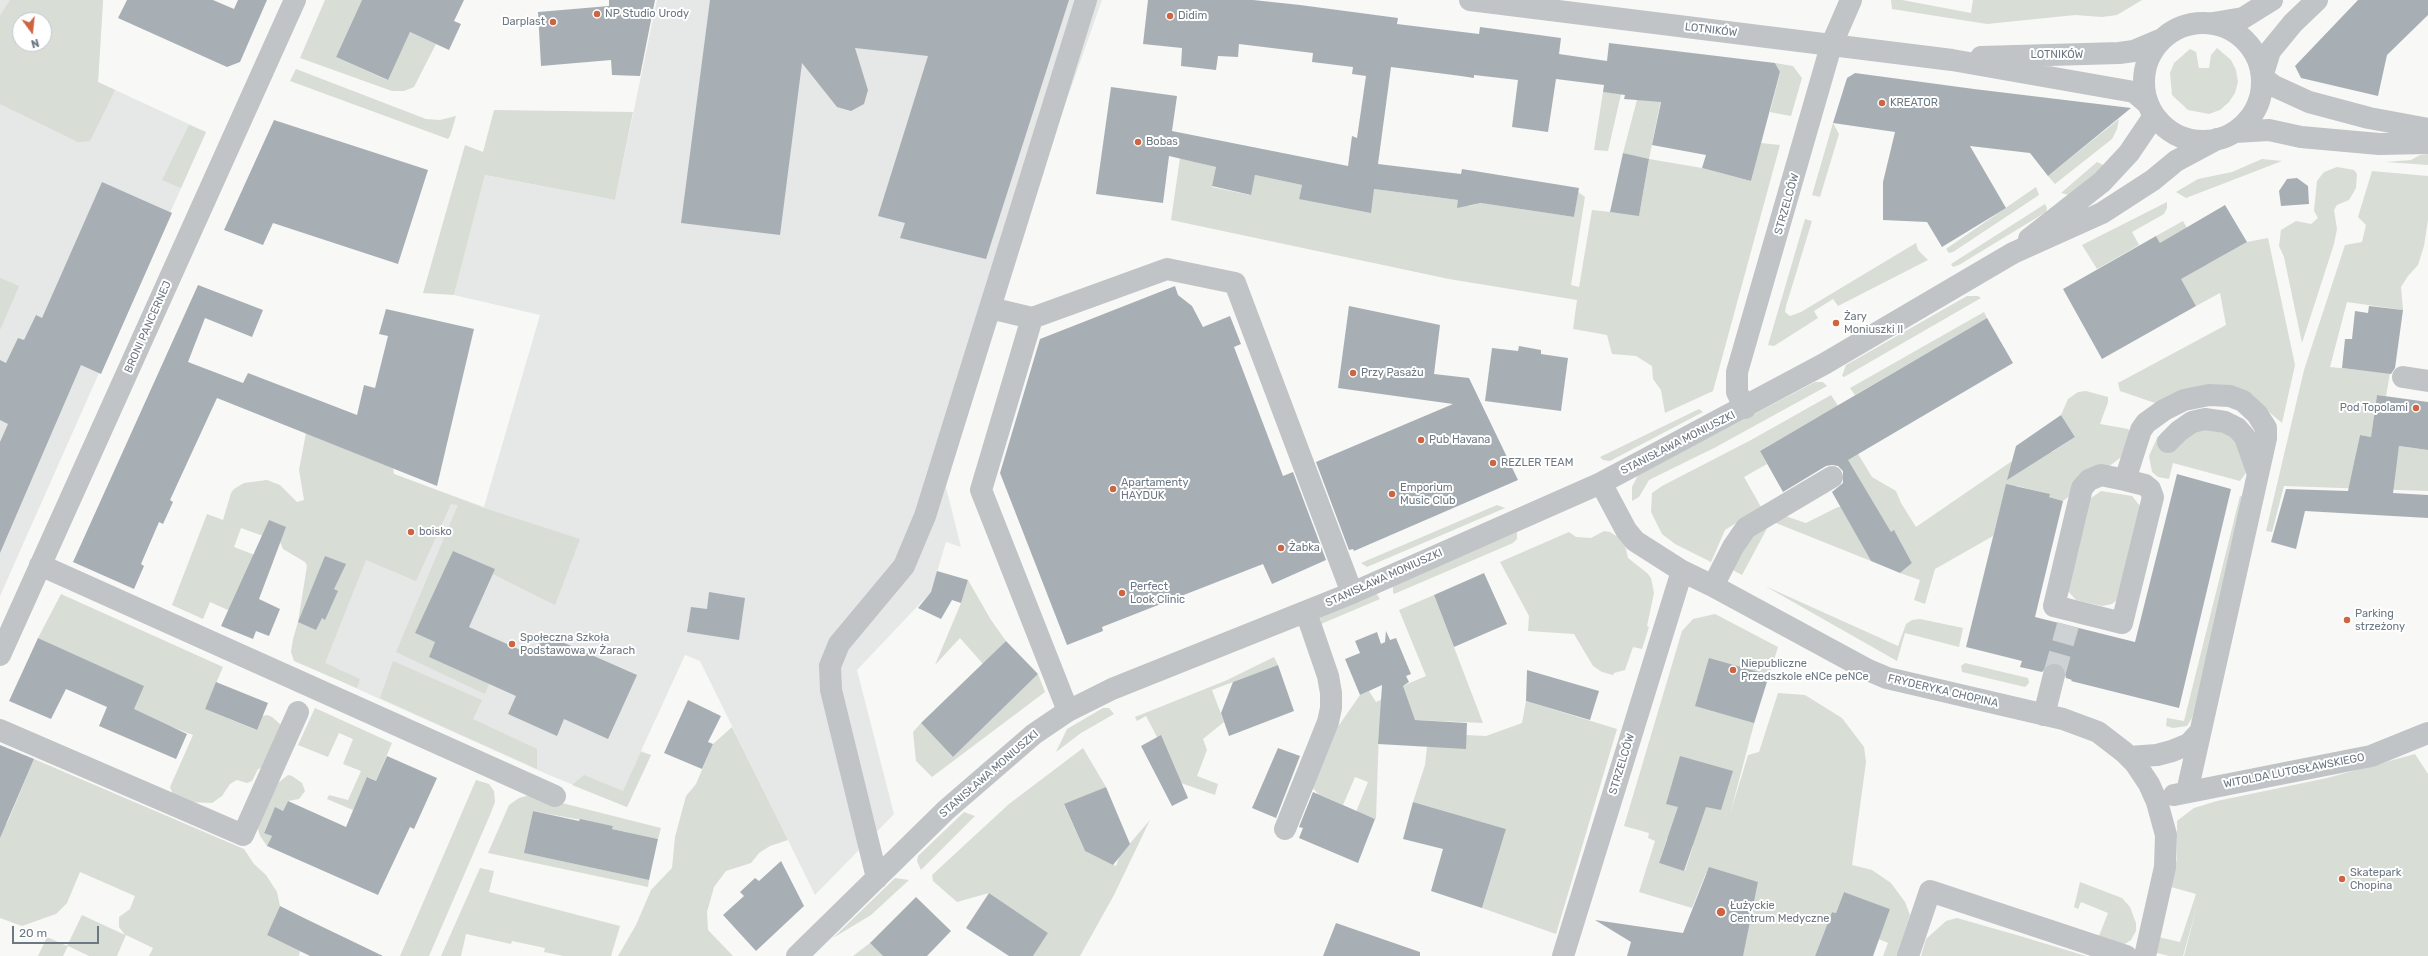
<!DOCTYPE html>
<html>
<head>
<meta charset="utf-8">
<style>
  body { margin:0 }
  #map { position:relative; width:2428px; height:956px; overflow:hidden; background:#f8f8f6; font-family:Rubik,sans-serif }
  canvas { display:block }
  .north { position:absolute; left:12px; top:12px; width:40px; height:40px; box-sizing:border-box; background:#fff; border:1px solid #c4c9cd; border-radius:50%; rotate:165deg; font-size:11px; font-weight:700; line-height:16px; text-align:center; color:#6c7883 }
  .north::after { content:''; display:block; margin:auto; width:14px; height:18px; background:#cd6542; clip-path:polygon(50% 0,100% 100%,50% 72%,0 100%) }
  .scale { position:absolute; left:12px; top:926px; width:87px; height:18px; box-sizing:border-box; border:2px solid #6c7883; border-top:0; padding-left:5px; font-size:12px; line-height:14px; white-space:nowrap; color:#6c7883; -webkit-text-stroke:3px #fff; paint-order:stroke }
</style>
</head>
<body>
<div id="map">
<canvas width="2428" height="956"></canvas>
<div class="north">N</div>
<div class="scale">20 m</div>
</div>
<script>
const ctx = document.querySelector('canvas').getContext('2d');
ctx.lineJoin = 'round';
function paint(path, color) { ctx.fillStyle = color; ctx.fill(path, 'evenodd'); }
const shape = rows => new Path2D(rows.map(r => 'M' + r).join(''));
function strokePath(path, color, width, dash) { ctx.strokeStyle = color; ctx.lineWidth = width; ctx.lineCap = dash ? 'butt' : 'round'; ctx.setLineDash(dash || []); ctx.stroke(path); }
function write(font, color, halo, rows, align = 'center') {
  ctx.font = font + ' Rubik,sans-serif'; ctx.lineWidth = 4; ctx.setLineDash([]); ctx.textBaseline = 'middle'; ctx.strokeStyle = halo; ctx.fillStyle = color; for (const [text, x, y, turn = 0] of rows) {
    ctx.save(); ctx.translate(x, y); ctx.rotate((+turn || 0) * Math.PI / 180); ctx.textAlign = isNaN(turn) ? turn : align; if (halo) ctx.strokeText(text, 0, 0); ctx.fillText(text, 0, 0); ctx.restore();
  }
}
const built = shape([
  [0,0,103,0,98,82,206,132,0,596],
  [20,20,44,20,44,44,20,44],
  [657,0,1102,0,1034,193,946,487,961,547,946,542,931,592,857,670,894,814,815,895,700,661,685,655,641,751,651,755,627,807,549,775,311,668,394,474,484,507,540,315,454,295,485,175,615,200]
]);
const green = shape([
  [10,0,103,0,98,82,115,90,90,141,78,142,0,104,0,16],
  [20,20,44,20,44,44,20,44],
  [325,0,362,0,336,57,387,80,410,32,436,44,414,87,404,91,392,91,300,58],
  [1891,0,1902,0,1971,13,1973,0,2142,0,2117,15,2102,17,2075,15,1987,24,1892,9],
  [2217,48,2231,60,2236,70,2238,82,2235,93,2229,102,2220,110,2209,114,2188,110,2172,95,2170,73,2174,63,2190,49,2196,52,2199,68,2209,68,2211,55],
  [1775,63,1793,66,1802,78,1791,116,1770,112,1780,73],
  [296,69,426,119,440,120,456,116,450,136,448,139,290,81],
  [1603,92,1621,94,1608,151,1594,150],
  [1638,96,1661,99,1649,159,1702,168,1751,181,1761,143,1780,145,1713,391,1665,413,1661,390,1653,379,1652,366,1636,356,1612,354,1607,335,1573,329,1577,300,1449,279,1171,220,1180,158,1216,167,1212,187,1250,195,1255,175,1302,185,1299,199,1374,189,1458,200,1458,205,1469,206,1482,203,1574,217,1578,192,1585,197,1571,285,1579,287,1592,210,1639,215,1649,160,1623,153],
  [494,110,633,112,615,200,485,175,454,295,423,293,465,145,483,152],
  [2119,119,2117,129,2112,139,2055,184,2048,176],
  [1833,123,1839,134,1820,197,1812,195],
  [189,125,206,132,181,188,162,180],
  [2428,154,2428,165,2386,162,2411,160,2420,155],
  [2262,159,2282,161,2186,198,2176,192,2198,179,2232,172],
  [2097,162,2105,166,2069,195,2061,193],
  [2337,167,2354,170,2357,174,2356,188,2349,200,2337,205,2334,210,2337,229,2334,244,2302,343,2284,257,2279,246,2281,230,2296,221,2311,224,2318,218,2314,211,2317,181,2324,172],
  [2372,171,2428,176,2428,220,2424,246,2418,265,2408,276,2401,287,2403,310,2347,302,2330,367,2390,373,2386,396,2377,395,2371,437,2360,435,2356,454,2397,459,2399,446,2428,450,2428,491,2284,486,2272,532,2266,531,2304,370,2345,245,2362,242,2366,225,2358,217],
  [2036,187,2039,195,1953,252,1949,253,1946,249],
  [2167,202,2167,208,2164,214,2132,232,2139,245,2097,269,2082,245],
  [2045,204,2047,208,2046,212,1959,265,1953,267,1951,264],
  [1805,219,1812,221,1786,306,1785,312,1790,316,1801,312,1916,243,1918,250,1928,260,1838,306,1833,299,1814,311,1818,318,1774,346,1768,345],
  [2183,221,2208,264,2247,242,2268,238,2295,365,2282,423,2256,401,2158,404,2120,391,2118,383,2226,325,2220,293,2196,306,2156,236],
  [0,278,19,286,0,330],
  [1967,296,1978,296,1981,298,1844,377,1842,376,1846,365],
  [1984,312,1987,318,1855,395,1850,388],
  [1815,382,1823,382,1827,386,1716,447,1649,480,1639,497,1632,501,1632,487,1638,475],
  [2086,391,2108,397,2108,402,2100,424,2128,429,2132,433,2124,455,2063,501,2049,497,2049,494,2017,486,2005,490,1993,536,1935,569,1925,604,1914,600,1920,580,1900,573,1912,563,1895,532,1892,534,1820,416,1760,451,1767,464,1744,477,1761,507,1725,530,1711,562,1675,544,1662,534,1651,512,1652,493,1662,486,1751,440,1831,395,1848,421,1855,449,1872,477,1896,491,1901,503,1916,527,2031,448,2052,452,2075,437,2061,415,2068,399,2078,392],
  [1699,409,1703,412,1610,461,1603,460,1600,457],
  [2202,429,2229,434,2237,442,2246,473,2240,481,2173,463,2169,479,2158,477,2152,472,2149,456,2158,436,2177,448,2188,434],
  [306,433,393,468,394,474,484,508,580,539,555,605,493,574,495,569,453,551,415,633,435,642,429,657,489,683,485,694,396,652,458,505,451,504,416,581,366,560,325,663,360,679,357,688,294,661,291,652,293,639,298,622,307,566,305,562,283,549,280,542,241,528,234,547,273,562,258,599,241,616,210,602,203,619,172,605,207,514,223,520,231,493,234,489,244,483,267,480,280,485,297,502,304,500,299,470],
  [2101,491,2132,496,2140,506,2118,599,2112,604,2102,606,2076,600,2068,591,2087,501],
  [2240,496,2245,497,2192,718,2187,726,2173,728,2166,726,2167,718,2184,721],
  [1497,505,1505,508,1367,567,1361,563],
  [1838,507,1841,507,1871,561,1771,521,1742,575,1727,567,1743,539,1764,523,1782,515,1806,523],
  [1604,531,1610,532,1624,541,1628,558,1647,573,1651,578,1654,593,1647,626,1649,627,1642,649,1633,647,1625,670,1614,673,1613,675,1602,672,1593,666,1574,634,1528,631,1529,616,1500,562,1569,532,1576,537,1591,538],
  [1517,532,1517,539,1513,543,1394,594,1393,592,1393,586],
  [968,580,991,620,1006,641,983,664,960,638,935,665,961,603],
  [1765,586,1898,646,1906,624,1912,620,1920,619,1963,628,1959,647,1905,633,1897,661],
  [1376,593,1380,599,1321,624,1320,616],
  [61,594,223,667,205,709,256,730,262,716,267,715,272,717,281,725,263,768,258,769,252,781,247,783,237,780,230,784,222,796,212,803,187,802,173,794,170,787,193,735,172,727,167,738,127,722,143,686,38,638],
  [1434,595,1483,723,1393,719,1391,730,1379,730,1376,819,1356,812,1368,782,1355,777,1343,805,1318,794,1311,786,1337,728,1360,695,1369,691,1376,702,1404,690,1403,686,1426,676,1399,610],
  [1715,614,1778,647,1754,724,1730,814,1748,755,1759,752,1778,693,1805,695,1842,718,1864,747,1866,762,1852,865,1872,870,1891,883,1905,902,1910,915,1897,956,1883,956,1888,943,1879,939,1890,909,1844,892,1836,913,1832,912,1815,956,1742,956,1758,882,1706,873,1692,908,1639,892,1655,841,1648,838,1649,833,1624,826,1682,631,1693,619],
  [1667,838,1693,846,1685,871,1659,863],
  [1274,657,1278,665,1212,690,1224,722,1203,739,1207,750,1197,776,1218,784,1215,795,1181,783,1146,716,1137,721,1135,717,1225,681],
  [393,661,482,700,473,719,537,749,537,769,380,698],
  [1965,663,2028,678,2029,683,2025,687,1962,672,1961,666],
  [1038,674,1045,692,932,777,916,761,913,732,921,723,953,757],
  [1526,701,1617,729,1556,934,1482,908,1506,829,1413,802,1425,765,1427,747,1466,735,1486,736,1522,723],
  [315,708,392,743,376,781,368,777,353,810,327,799,329,795,348,800,361,771,343,764,353,739,339,733,328,757,298,745],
  [1103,708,1109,708,1114,714,1081,733,1056,752,1067,729],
  [732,727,788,840,770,846,759,853,751,863,726,871,714,887,707,912,708,930,733,956,618,956,636,925,651,890,672,868,675,837,686,796,696,784,713,744],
  [1083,748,1106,787,1064,805,1085,851,1116,866,1120,855,1150,820,1114,895,1080,956,1033,956,1048,933,989,893,957,902,933,881,932,875,1009,804],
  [641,752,651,755,627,807,572,785,584,775,623,791],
  [2415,754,2428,774,2428,956,2184,956,2197,906,2183,956,2169,956,2153,952,2158,937,2180,942,2196,894,2171,887,2177,859,2177,821,2182,817,2194,808,2217,801,2327,778],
  [34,759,244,849,254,864,266,875,277,892,280,906,267,935,300,951,299,956,149,956,153,948,126,935,117,956,89,956,68,946,63,956,38,956,47,937,67,946,82,915,125,935,119,927,119,917,130,909,135,896,80,872,67,903,56,914,22,926,0,918,0,833,8,821],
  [288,775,292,776,302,783,305,791,299,799,288,801,283,811,275,808,264,832,272,836,267,846,260,836,258,829,260,821,278,783],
  [476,780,489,784,494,791,495,802,490,815,429,956,400,956],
  [530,795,661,828,658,839,612,829,613,826,533,811,525,853,649,880,648,887,488,853,509,805,519,798],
  [964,812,975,816,921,870,917,861,918,856],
  [480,868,494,871,489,892,620,926,611,956,564,956,544,952,545,948,512,941,511,944,466,934,461,956,441,956],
  [895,878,909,880,871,915,833,938],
  [2080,882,2122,898,2130,907,2136,923,2136,931,2131,940,2120,947,2097,941,2108,913,2081,902,2078,909,2074,907],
  [1957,918,2020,936,2086,956,1921,956,1926,939,1946,921],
  [870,943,883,956,853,956]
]);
const building = shape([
  [127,0,213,0,234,9,238,0,267,0,240,62,227,67,118,18],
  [362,0,464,0,454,21,461,24,449,50,410,32,388,80,336,57],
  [609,0,655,0,640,76,612,75,611,60,541,66,538,12,609,6],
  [710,0,1069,0,986,259,900,238,905,223,878,216,928,56,855,48,868,90,864,104,851,111,837,107,802,63,780,235,681,223],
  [1148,0,1253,0,1300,5,1398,18,1397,24,1479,34,1480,27,1561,38,1559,54,1607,61,1609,43,1775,63,1780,72,1751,181,1702,168,1706,155,1652,145,1661,102,1624,99,1625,95,1603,92,1604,85,1556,79,1548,132,1512,127,1518,80,1474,75,1474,78,1461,76,1391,67,1378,164,1461,174,1462,169,1579,188,1574,217,1481,203,1457,208,1458,200,1374,189,1371,213,1299,199,1302,185,1255,175,1251,195,1212,186,1216,167,1169,156,1163,203,1096,194,1111,87,1177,96,1172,131,1348,166,1352,136,1357,138,1366,76,1352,74,1353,67,1312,62,1313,53,1239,44,1238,57,1218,56,1216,70,1181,66,1182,48,1143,44],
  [2358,0,2428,0,2428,15,2387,55,2378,96,2301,78,2295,66],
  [1855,73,1974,89,2131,108,2048,176,2030,153,1970,146,2006,208,1942,247,1927,222,1883,220,1883,182,1895,132,1833,123,1847,78],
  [274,120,428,170,398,264,273,223,263,245,224,230],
  [1623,153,1649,159,1639,216,1610,212],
  [2297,178,2308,186,2309,204,2281,206,2279,191,2287,179],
  [102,182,172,213,101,374,81,365,0,553,0,442,8,424,0,420,0,360,6,363,18,338,24,340,36,315,42,318],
  [2225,205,2247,242,2181,279,2196,306,2102,359,2063,289,2156,236,2160,243],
  [198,285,263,310,252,337,205,318,188,362,243,383,248,373,357,415,364,385,375,388,388,336,379,334,386,309,474,329,437,486,217,398,170,500,173,502,163,524,159,522,141,564,144,566,134,589,73,562],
  [1175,286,1178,295,1192,306,1203,327,1230,316,1241,344,1234,347,1283,476,1293,472,1326,560,1272,584,1263,564,1102,627,1103,631,1067,645,1000,473,1040,339],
  [1349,306,1440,325,1434,374,1469,378,1518,480,1354,551,1353,549,1349,550,1316,462,1453,404,1338,388],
  [2369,306,2403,310,2395,368,2391,374,2342,368,2345,339,2352,339,2355,311,2368,313],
  [1987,318,2013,363,1848,460,1891,532,1894,530,1912,563,1900,573,1871,561,1832,492,1843,483,1843,471,1838,466,1832,465,1826,466,1783,492,1760,451],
  [1519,346,1541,350,1541,354,1568,358,1561,411,1485,401,1492,348,1518,351],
  [2377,395,2428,402,2428,450,2399,446,2393,493,2428,495,2428,518,2305,511,2296,549,2271,542,2286,489,2348,491,2360,435,2371,437],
  [2061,415,2075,437,2007,480,2016,446],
  [2177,474,2231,489,2179,708,2071,681,2072,680,2066,678,2063,666,2057,663,2050,663,2042,672,2020,667,2022,661,1966,647,2006,484,2050,494,2049,497,2063,501,2035,617,2135,642],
  [269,520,286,527,259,599,280,609,269,636,256,631,253,639,221,626],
  [453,551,495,569,469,627,534,656,544,634,637,675,608,739,564,719,557,736,508,714,516,696,429,657,435,642,415,633],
  [325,556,346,564,334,589,338,591,325,620,322,618,316,630,298,622],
  [937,571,968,580,961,603,952,600,941,619,918,608,931,592],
  [1484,573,1507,624,1454,647,1434,595],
  [709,592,745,598,739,640,687,632,691,607,707,609],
  [1386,631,1390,640,1396,638,1411,674,1406,676,1409,682,1403,686,1415,720,1467,723,1466,749,1378,744,1382,685,1360,695,1345,659,1360,653,1355,641,1377,632,1381,644,1385,642],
  [38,638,144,686,134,709,187,734,176,759,99,726,107,707,66,689,51,719,9,701],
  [1006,641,1038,674,953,757,921,723],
  [1709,658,1769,675,1754,723,1695,706],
  [1278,665,1294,711,1229,736,1221,713,1233,682],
  [1527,670,1599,691,1590,720,1526,701],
  [216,682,268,703,257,730,205,709],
  [688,700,721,716,708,742,713,744,702,769,664,753],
  [1161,735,1188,798,1172,806,1141,746],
  [0,745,34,759,0,838],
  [1278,748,1300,756,1276,818,1252,808],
  [387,756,437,778,414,829,410,827,378,895,267,846,272,836,264,833,275,807,283,811,288,801,346,827,367,777,376,781],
  [1680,756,1733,771,1721,810,1706,807,1684,871,1659,863,1678,807,1666,804],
  [1106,787,1130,844,1113,865,1085,851,1064,804],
  [1313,792,1375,819,1358,863,1299,838,1303,828,1299,827],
  [1413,802,1506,829,1482,908,1431,891,1443,849,1403,839],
  [533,811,579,821,580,819,613,826,612,829,658,839,649,880,524,853],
  [781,861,804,906,756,951,723,915,744,896,740,892,755,878,759,881],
  [1709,867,1758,882,1743,956,1627,956,1631,942,1595,920,1683,933],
  [1844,892,1890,909,1873,956,1815,956,1832,912,1836,913],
  [989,893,1048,933,1033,956,1009,956,966,928],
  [916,897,951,931,927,956,883,956,870,943],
  [280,906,304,918,383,956,310,956,267,935],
  [1336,923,1420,952,1420,956,1323,956]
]);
const minorTunnel = shape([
  [2054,675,2068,625]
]);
const minor = shape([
  [1470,0,1952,60,2134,92,2148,104],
  [2317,0,2293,23,2270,51,2262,77,2274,86,2309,102,2369,118,2428,129],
  '2144 82a59 59 0 1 1 118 0a59 59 0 1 1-118 0Z',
  [2213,23,2243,18,2272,0],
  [1981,57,2119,53,2134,51,2160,40],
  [2235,132,2269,130,2301,137,2379,144,2428,143],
  [2029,239,2102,182,2129,153,2154,116],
  [990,308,1032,318],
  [2403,377,2428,381],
  [1745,408,1737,392,1737,372,1831,46,1851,0],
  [2168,442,2179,431,2192,422,2205,419,2225,422,2237,428,2245,437,2258,474,2187,792],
  [2125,480,2145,485,2150,489,2153,497,2122,623,2054,606,2082,488,2089,480,2101,475,2125,480,2141,430,2146,423,2164,410,2184,400,2209,395,2230,396,2243,401,2257,414,2266,428,2266,438,2258,474],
  [1601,483,1626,530,1635,541,1682,571,1713,586,1868,670,1887,678,2063,719,2098,732,2124,752,2135,763,2149,784,2157,802,2166,835,2165,867,2145,956],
  [40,565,555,796],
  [1713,586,1733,547,1746,528,1832,477],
  [0,655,295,0],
  [1068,711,981,490,1032,318,1167,269,1235,283,1352,593],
  [2044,715,2054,675],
  [0,730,243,835,298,712],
  [2129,757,2157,755,2172,751,2189,744,2199,733],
  [2174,795,2371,756,2428,733],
  [1285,829,1328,722,1331,708,1331,693,1328,676,1306,612],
  [877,878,831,690,830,666,839,644,904,566,925,516,1086,0],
  [797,956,946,810,1034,734,1068,711,1112,689,1352,593,1601,483,1824,364,2013,253,2102,213,2153,180,2176,161,2217,139],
  [1563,956,1682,571],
  [1908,956,1930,891,2126,956]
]);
const markers = [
  [597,14,4,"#cd6542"],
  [1170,16,4,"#cd6542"],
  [553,22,4,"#cd6542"],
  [1882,103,4,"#cd6542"],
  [1138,142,4,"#cd6542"],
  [1836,323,4,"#cd6542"],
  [1353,373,4,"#cd6542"],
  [2416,408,4,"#cd6542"],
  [1421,440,4,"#cd6542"],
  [1493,463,4,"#cd6542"],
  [1113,489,4,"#cd6542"],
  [1392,494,4,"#cd6542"],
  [411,532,4,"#cd6542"],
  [1281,548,4,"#cd6542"],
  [1122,593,4,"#cd6542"],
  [2347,620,4,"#cd6542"],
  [512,644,4,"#cd6542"],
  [1733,670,4,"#cd6542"],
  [2342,879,4,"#cd6542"],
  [1721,912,5,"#cd6542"]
];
const poiNames = [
  ["NP Studio Urody",605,14],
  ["Didim",1178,16],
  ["Darplast",545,22,"right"],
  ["KREATOR",1890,103],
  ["Bobas",1146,142],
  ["Żary",1844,317],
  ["Moniuszki II",1844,330],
  ["Przy Pasażu",1361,373],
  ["Pod Topolami",2408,408,"right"],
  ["Pub Havana",1429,440],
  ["REZLER TEAM",1501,463],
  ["Apartamenty",1121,483],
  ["HAYDUK",1121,496],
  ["Emporium",1400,488],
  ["Music Club",1400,501],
  ["boisko",419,532],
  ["Żabka",1289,548],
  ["Perfect",1130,587],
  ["Look Clinic",1130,600],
  ["Parking",2355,614],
  ["strzeżony",2355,627],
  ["Społeczna Szkoła",520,638],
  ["Podstawowa w Żarach",520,651],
  ["Niepubliczne",1741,664],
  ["Przedszkole eNCe peNCe",1741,677],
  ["Skatepark",2350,873],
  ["Chopina",2350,886],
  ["Łużyckie",1730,906],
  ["Centrum Medyczne",1730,919]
];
const streetNames = [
  ["LOTNIKÓW",1711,30,7],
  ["LOTNIKÓW",2057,55],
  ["STRZELCÓW",1787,204,-74],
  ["BRONI PANCERNEJ",148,327,-66],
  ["STANISŁAWA MONIUSZKI",1678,443,-27],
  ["STANISŁAWA MONIUSZKI",1384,578,-24],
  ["FRYDERYKA CHOPINA",1943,691,13],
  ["STRZELCÓW",1622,764,-73],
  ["WITOLDA LUTOSŁAWSKIEGO",2294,771,-11],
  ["STANISŁAWA MONIUSZKI",989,774,-41]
];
paint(built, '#e6e7e7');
paint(green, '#d8ddd6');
paint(building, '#a8afb4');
strokePath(minorTunnel, '#ced2d4', 22, [22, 11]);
strokePath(minor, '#c0c4c7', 22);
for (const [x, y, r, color] of markers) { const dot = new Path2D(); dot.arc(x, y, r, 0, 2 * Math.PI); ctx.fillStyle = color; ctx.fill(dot); strokePath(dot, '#fff', 1.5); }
write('11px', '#6c7883', '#fff', poiNames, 'left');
write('11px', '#6c7883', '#fff', streetNames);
</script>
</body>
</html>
